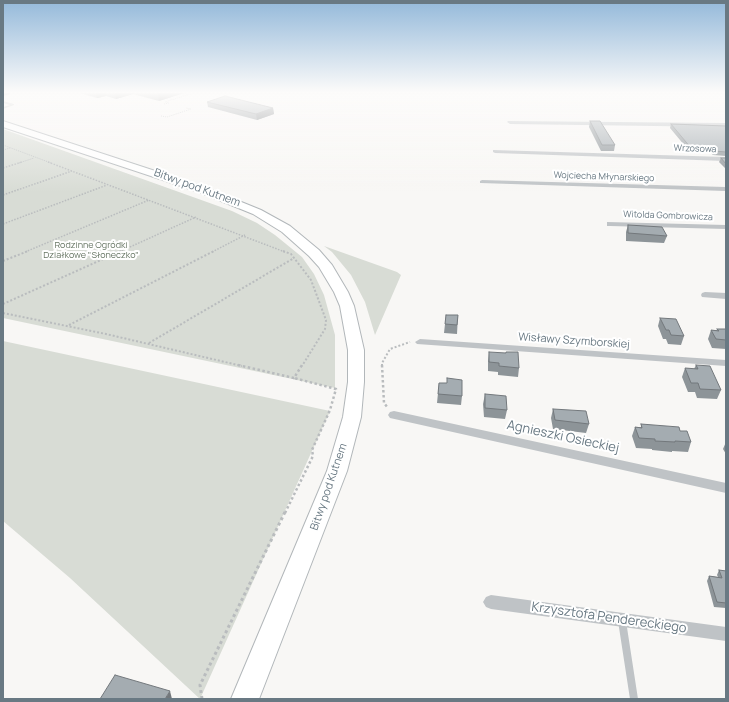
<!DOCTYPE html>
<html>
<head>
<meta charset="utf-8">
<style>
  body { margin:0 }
  #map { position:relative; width:729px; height:702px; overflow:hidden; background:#f8f7f5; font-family:Manrope,sans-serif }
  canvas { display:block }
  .frame { position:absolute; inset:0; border:4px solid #697983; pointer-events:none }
</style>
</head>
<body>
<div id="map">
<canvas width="729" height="702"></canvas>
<div class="frame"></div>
</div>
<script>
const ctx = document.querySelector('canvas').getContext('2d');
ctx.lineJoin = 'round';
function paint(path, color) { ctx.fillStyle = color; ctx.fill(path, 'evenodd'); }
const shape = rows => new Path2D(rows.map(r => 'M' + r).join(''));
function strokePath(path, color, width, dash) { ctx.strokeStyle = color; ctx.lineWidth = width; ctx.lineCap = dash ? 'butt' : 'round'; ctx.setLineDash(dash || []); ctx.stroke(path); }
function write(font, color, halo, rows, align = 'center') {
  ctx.font = font + ' Manrope,sans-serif'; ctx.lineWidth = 4; ctx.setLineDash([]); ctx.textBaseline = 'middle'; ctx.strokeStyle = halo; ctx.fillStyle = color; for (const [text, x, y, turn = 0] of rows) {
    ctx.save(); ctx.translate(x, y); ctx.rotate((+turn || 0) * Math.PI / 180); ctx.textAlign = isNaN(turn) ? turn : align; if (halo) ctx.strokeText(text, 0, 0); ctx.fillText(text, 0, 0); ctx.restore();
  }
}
const green = shape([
  [3,129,232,211,257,223,275,235,302,257,314,274,324,295,335,335,335,388,3,318],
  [324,246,397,272,401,275,375,335,365,302,351,275,332,252],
  [3,341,330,411,200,699,70,578,3,521]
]);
const pathFar4 = shape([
  [164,104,169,103,165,102,193,93],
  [161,116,167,117,191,109,186,108],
  [3,145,51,163],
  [3,150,10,148],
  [19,163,34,158]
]);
const pathFar3 = shape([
  [48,162,285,252],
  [3,168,22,162],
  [3,195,72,171],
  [3,224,107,185],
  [25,252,149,200],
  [119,252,196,217],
  [212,252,245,235]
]);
const pathFar2 = shape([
  [283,251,291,254,311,280,326,320,325,329,302,366],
  [3,261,28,251],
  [3,304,121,251],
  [3,313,106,334,242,366],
  [69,325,214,251],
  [149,343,294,258],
  [382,366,382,363,390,349,410,342]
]);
const pathFar1 = shape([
  [238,365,294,378,302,365],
  [382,365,384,403,388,408],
  [285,513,313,456,312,450,330,410,336,389,294,378]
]);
const path = shape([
  [202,699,200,685,285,512]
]);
const service = shape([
  [3,101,14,104,14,105,3,109,3,107,10,105,3,103,3,101],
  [622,618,625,619,626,621,638,699,630,699,618,621,619,619,622,618]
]);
const minor = shape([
  [508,121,726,123,726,127,510,124,507,122,508,121],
  [493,150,726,157,726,161,495,153,493,152,493,150],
  [482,180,726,187,726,191,480,183,480,181,482,180],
  [607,222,726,225,726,229,610,226,607,226,607,222],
  [705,292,726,293,726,299,702,297,701,295,702,293,705,292],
  [420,339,726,360,726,366,417,344,415,342,420,339],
  [394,411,726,483,726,493,390,418,388,415,390,412,394,411],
  [491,595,726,627,726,641,491,609,486,607,483,602,486,597,491,595]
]);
const primary = shape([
  [3,121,207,188,261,210,290,226,319,250,332,265,348,292,354,306,364,350,364,382,361,417,347,471,259,699,231,699,327,471,343,417,348,382,348,350,340,306,334,292,319,267,309,256,282,232,253,214,199,192,3,127,3,121]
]);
const wall = shape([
  [80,93,184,93,159,101,133,94,116,99,106,96,97,98],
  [207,102,273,108,274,114,257,120,208,107],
  [590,121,615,145,614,151,601,151,589,127],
  [671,124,726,126,726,156,713,155,710,152,690,152,670,128],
  [721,158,726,158,726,169,719,162],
  [628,225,667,236,664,243,626,241,626,232],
  [446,315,458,315,457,334,444,333],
  [660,318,684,336,681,345,668,344,666,339,663,339,658,326],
  [717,329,726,329,726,349,712,348,708,339,711,330,717,330],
  [489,352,519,368,518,377,498,375,498,372,488,371,488,361],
  [696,365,721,390,717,399,697,398,695,392,688,392,682,377,685,368,694,369],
  [439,383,462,396,461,405,437,403],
  [485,394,507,410,505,419,484,417,483,404],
  [553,409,589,424,586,433,553,429,551,418],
  [641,424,680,431,691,442,688,452,672,451,672,452,652,450,652,449,636,448,632,436,635,427,641,427],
  [726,442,726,454,723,449],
  [719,570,726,571,726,608,714,607,707,581,709,576,718,577,717,575]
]);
const shadedWall = shape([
  [3,93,10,93,10,94,3,96],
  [96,93,106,93,106,96,97,98],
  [115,93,133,93,133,94,116,99],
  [158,93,184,93,159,101],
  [273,108,274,114,257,120,256,114],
  [170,691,172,699,165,699]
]);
const building = shape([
  [225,96,273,108,256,114,207,102,225,96],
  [590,121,600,121,615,145,602,145,590,121],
  [671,124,726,126,726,152,714,151,712,148,691,148,671,124],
  [721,158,726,158,726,164,721,158],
  [628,225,662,227,667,236,628,233,628,225],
  [446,315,458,315,457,325,445,324,446,315],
  [660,318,676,319,684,336,671,335,669,330,666,330,660,318],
  [717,329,726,329,726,340,716,339,711,330,719,331,717,329],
  [489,352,506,353,506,352,518,352,519,368,499,366,499,363,489,362,489,352],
  [696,365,710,366,721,390,700,389,698,383,691,383,685,368,698,369,696,365],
  [447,378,462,380,462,396,438,394,439,383,447,383,447,378],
  [485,394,506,396,507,410,485,408,485,394],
  [553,409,586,411,589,424,555,420,553,409],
  [641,424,679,427,680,431,687,431,691,442,675,441,675,442,655,441,655,439,639,438,635,427,642,428,641,424],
  [719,570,726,571,726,603,717,602,709,576,722,578,719,570],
  [115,675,170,691,165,699,100,699,115,675]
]);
const farStreetnames = [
  ["Wrzosowa",695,149,2],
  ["Wojciecha Młynarskiego",604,177,2],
  ["Witolda Gombrowicza",668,216,2]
];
const farParknames = [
  ["Rodzinne Ogródki",91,245],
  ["Działkowe \"Słoneczko\"",91,255]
];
const streetNames = [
  ["Bitwy pod Kutnem",197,188,20],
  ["Wisławy Szymborskiej",574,341,4],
  ["Bitwy pod Kutnem",329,487,-71]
];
const nearStreetnames = [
  ["Agnieszki Osieckiej",563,437,12],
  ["Krzysztofa Pendereckiego",609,618,8]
];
paint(green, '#d8dcd5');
strokePath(primary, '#b2b7ba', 2);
strokePath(pathFar4, '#b9bcbe', 1, [1, 1]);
strokePath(pathFar3, '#b9bcbe', 1.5, [1.5, 1.5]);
strokePath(pathFar2, '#b9bcbe', 2, [2, 2]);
strokePath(pathFar1, '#b9bcbe', 2.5, [2.5, 2.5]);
strokePath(path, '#b9bcbe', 3, [3, 3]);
paint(service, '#bfc3c6');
paint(minor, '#bfc3c6');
paint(primary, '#fff');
paint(wall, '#8d9498');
paint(shadedWall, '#73787c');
paint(building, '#a4acb1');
strokePath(building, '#73787c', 1);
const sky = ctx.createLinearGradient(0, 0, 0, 192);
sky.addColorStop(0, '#94b9da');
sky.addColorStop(0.48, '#fcfbfa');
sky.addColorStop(1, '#fcfbfa00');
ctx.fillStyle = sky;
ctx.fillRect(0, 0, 729, 192);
write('9px', '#697983', '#fff', farStreetnames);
write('9px', '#677664', '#fff', farParknames);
write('11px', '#697983', '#fff', streetNames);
write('13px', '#697983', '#fff', nearStreetnames);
</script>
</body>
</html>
